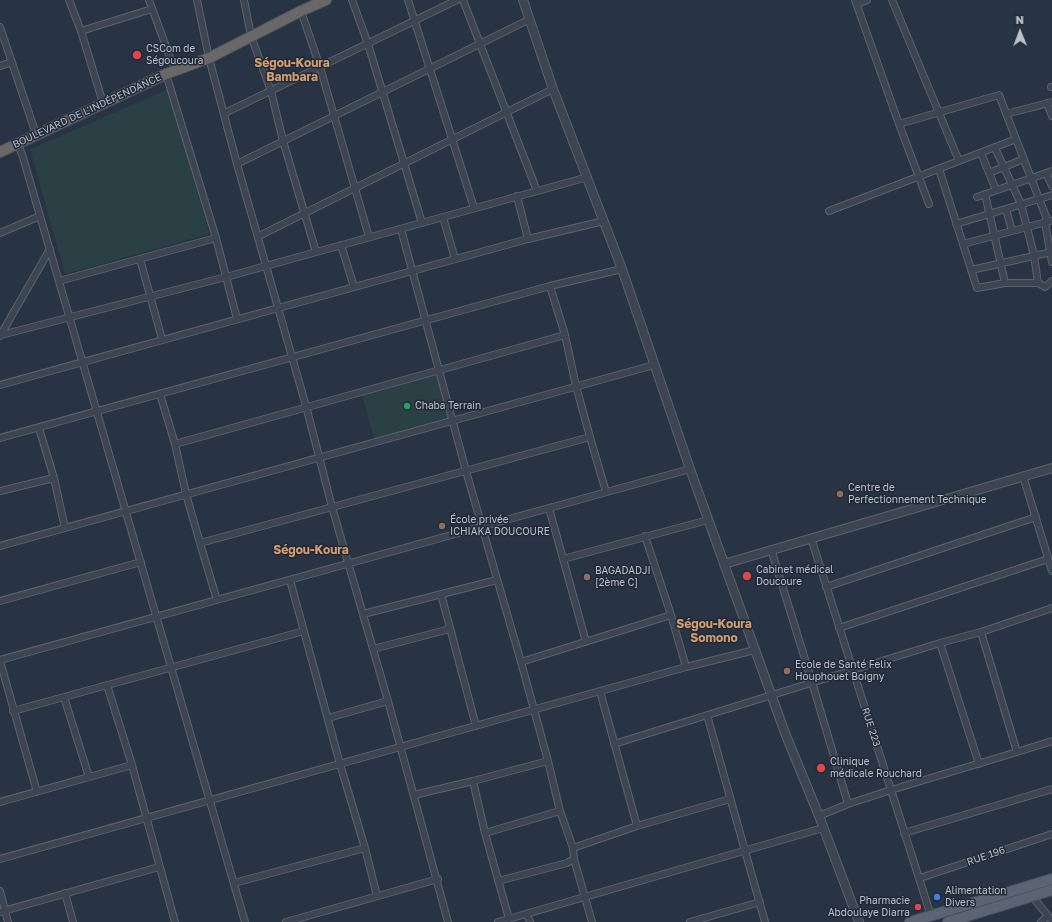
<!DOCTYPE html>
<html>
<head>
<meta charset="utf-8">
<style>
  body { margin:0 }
  #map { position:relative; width:1052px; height:922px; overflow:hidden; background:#283343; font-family:"Golos Text",sans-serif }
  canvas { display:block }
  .north { position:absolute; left:1000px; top:12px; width:40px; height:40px; -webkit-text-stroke:3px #212a38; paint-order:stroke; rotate:359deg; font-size:11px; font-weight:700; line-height:16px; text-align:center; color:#bac0cc }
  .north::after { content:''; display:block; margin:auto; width:14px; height:18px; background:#bac0cc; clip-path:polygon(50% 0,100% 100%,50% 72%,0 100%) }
</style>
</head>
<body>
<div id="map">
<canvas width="1052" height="922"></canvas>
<div class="north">N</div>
</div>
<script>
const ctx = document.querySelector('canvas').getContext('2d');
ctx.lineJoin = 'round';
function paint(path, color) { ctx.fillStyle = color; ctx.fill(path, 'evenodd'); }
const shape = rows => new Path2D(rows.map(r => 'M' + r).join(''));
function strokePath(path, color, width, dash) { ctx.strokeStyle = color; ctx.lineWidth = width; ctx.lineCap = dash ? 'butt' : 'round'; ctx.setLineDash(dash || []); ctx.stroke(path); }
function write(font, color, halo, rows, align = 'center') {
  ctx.font = font + ' "Golos Text",sans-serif'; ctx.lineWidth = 3; ctx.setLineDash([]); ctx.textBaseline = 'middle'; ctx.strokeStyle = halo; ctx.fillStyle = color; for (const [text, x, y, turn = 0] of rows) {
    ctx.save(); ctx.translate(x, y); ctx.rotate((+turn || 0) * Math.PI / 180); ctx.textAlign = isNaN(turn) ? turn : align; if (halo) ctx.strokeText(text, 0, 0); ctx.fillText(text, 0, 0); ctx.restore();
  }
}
const green = shape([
  [169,89,209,234,65,274,30,149],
  [438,369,452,421,375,442,361,391]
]);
const minor = shape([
  [69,0,81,31,103,103],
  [149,0,175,71],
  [197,0,209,58,237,164,306,406,332,507,388,701,448,922],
  [244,0,251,36,271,91,283,141,316,252],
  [352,0,368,44,422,223],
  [408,0,474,208],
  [463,0,537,191],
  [855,0,899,124,929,204],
  [892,0,959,161],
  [857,4,867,0],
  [301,11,320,67,369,237],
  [0,27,36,134],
  [81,31,152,9],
  [0,66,12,62],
  [166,74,216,238,237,319],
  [1051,87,1052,87],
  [1047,103,1052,116],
  [225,113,457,0],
  [1006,114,1052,102],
  [899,124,999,95,1048,222],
  [17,143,22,154,245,922],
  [995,148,1021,204,1034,255,1038,283],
  [981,153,996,190],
  [237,164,530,19],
  [939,169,977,288,1005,283,1038,283,1045,287,1052,281],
  [989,173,1024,159],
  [1046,173,1052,186],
  [985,194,1005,283],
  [517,196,528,239],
  [977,197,1052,171],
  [1006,209,1012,231],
  [829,211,1016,139],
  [443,217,455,259],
  [1045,223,1052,262],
  [956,224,1052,195],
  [401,229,466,471,521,662,548,761,560,811,573,848,574,859,592,922],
  [0,233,40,216],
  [259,236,553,89],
  [963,244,1050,221],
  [341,245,354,287],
  [140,259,162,339],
  [971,270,1052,252],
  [59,281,216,238],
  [550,286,565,335,576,386,590,437,606,492],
  [1,335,226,277,588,177],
  [0,336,50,249],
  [0,385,528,239,604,221],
  [160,394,175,444,186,494,200,543,217,600],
  [39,428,54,478,65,528],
  [0,438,550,286,622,269],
  [175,444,565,335],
  [1023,476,1052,571],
  [0,491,54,478],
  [549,508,586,642],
  [645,536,671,615,686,667],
  [811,538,931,916],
  [200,543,590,437],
  [0,546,654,365],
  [771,549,812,682,848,804],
  [563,559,708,520],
  [290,580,340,764,365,848,377,896],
  [826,587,1036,517],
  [441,594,476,726],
  [0,601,141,562],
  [363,614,497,580],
  [839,628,1048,559],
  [981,632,1017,752],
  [940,643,979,764],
  [373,649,450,629],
  [0,660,690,469],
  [0,661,37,792],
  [521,662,671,615],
  [107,685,132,765,175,922],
  [600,691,637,826],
  [64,697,89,777],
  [13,711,304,631],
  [707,715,765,922],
  [328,718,388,701],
  [614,744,940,643,981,632,1052,608],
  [473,781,485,833,509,919],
  [414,795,473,781,548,761],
  [0,802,132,765],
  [819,816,848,804,891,790,1017,752,1052,741],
  [485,833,560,811],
  [904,833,1052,789],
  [573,848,637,826,730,799],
  [0,859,686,667,755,650],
  [920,878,1052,834],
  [498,881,567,863,574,859],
  [234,883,365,848],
  [0,891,8,922],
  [65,893,73,922],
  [1032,896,1052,921],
  [0,912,159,867],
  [527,914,530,922],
  [286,922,438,879],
  [498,922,823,828],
  [690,922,760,902],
  [1041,922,1048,916]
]);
const tertiary = shape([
  [523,0,553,89,622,269,690,469,785,733,819,816,859,922],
  [724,564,1052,468]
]);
const primary = shape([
  [910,922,1052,879],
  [948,922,1052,890]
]);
const trunk = shape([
  [0,152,166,74,209,58,301,11,326,0]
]);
const markers = [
  [137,55,5,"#e0444e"],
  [407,406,4,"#2e9e5b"],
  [840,494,4,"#8d6e63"],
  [442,526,4,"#8d6e63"],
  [747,576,5,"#e0444e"],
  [587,577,4,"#8d6e63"],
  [787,671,4,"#8d6e63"],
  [821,768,5,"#e0444e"],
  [937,897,4,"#3f7fe0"],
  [918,907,4,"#e0444e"]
];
const poiNames = [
  ["CSCom de",146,49],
  ["Ségoucoura",146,61],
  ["Chaba Terrain",415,406],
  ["Centre de",848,488],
  ["Perfectionnement Technique",848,500],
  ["École privée",450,520],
  ["ICHIAKA DOUCOURE",450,532],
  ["Cabinet médical",756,570],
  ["Doucoure",756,582],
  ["BAGADADJI",595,571],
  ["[2ème C]",595,583],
  ["Ecole de Santé Felix",795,665],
  ["Houphouet Boigny",795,677],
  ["Clinique",830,762],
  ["médicale Rouchard",830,774],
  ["Alimentation",945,891],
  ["Divers",945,903],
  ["Pharmacie",910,901,"right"],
  ["Abdoulaye Diarra",910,913,"right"]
];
const streetNames = [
  ["BOULEVARD DE L'INDÉPENDANCE",87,111,-25],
  ["RUE 223",871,727,72],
  ["RUE 196",986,856,-19]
];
const quarterNames = [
  ["Ségou-Koura",292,63],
  ["Bambara",292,77],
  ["Ségou-Koura",311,550],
  ["Ségou-Koura",714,624],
  ["Somono",714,638]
];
paint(green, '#2a4044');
strokePath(minor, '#5b6370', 8);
strokePath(tertiary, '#5b6370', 10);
strokePath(primary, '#464e5c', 12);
strokePath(trunk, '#47505d', 12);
strokePath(minor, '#3d4552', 6);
strokePath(tertiary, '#3d4552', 8);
strokePath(primary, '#5b6472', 10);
strokePath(trunk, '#6a6866', 10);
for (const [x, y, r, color] of markers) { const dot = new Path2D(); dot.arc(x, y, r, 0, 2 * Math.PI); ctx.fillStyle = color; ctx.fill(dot); strokePath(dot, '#212a38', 1.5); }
write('10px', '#bac0cc', '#212a38', poiNames, 'left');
write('10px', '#bac0cc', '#212a38', streetNames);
write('bold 12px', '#d39e6e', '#212a38', quarterNames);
</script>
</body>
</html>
